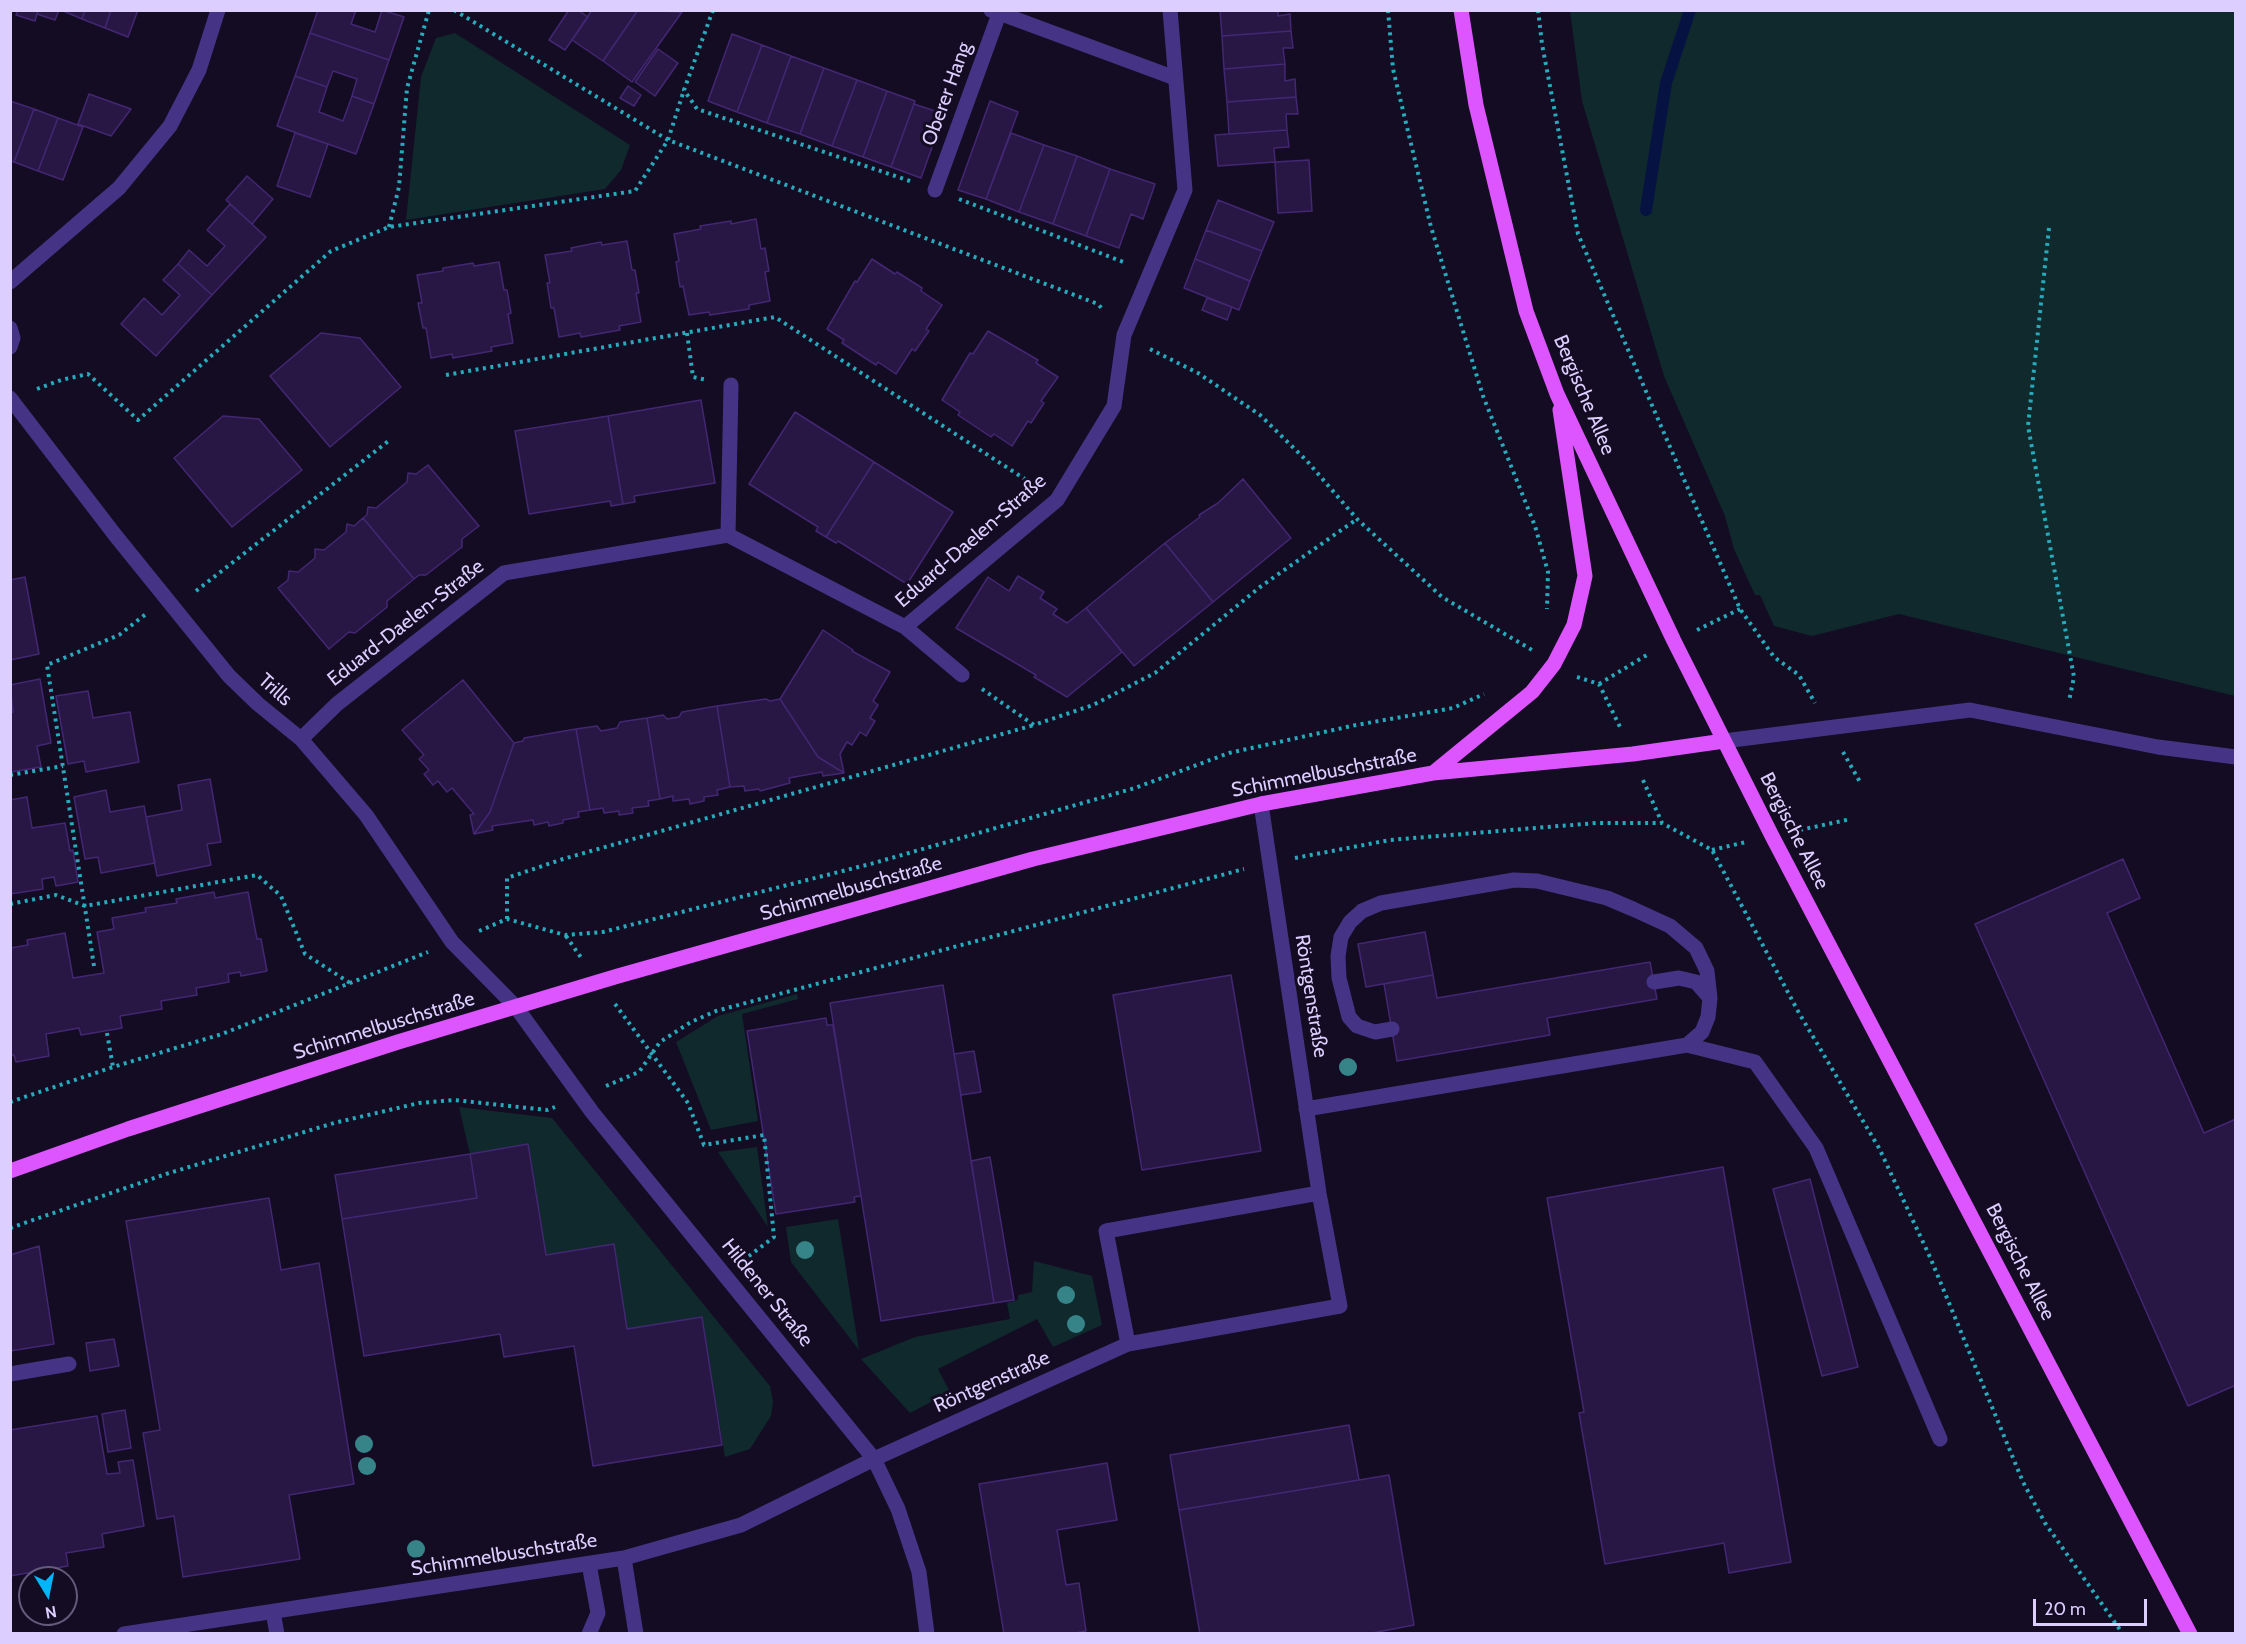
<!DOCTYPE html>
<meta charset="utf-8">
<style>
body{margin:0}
#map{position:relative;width:2246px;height:1644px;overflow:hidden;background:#140c23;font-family:Cabin,sans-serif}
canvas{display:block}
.frame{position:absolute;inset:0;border:12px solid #dcceff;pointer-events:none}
.north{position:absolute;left:18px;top:1566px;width:60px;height:60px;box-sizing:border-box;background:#140c23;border:2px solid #645a7b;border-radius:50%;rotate:170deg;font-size:16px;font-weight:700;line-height:24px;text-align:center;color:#dcceff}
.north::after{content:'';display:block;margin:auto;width:21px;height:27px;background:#00b6f9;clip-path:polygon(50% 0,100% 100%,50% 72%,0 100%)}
.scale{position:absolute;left:2033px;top:1599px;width:114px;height:27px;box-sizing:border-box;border:3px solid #dcceff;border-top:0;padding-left:8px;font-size:18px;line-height:21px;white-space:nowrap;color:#dcceff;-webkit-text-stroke:4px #140c23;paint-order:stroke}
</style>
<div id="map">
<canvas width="2246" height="1644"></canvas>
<div class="frame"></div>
<div class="north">N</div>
<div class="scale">20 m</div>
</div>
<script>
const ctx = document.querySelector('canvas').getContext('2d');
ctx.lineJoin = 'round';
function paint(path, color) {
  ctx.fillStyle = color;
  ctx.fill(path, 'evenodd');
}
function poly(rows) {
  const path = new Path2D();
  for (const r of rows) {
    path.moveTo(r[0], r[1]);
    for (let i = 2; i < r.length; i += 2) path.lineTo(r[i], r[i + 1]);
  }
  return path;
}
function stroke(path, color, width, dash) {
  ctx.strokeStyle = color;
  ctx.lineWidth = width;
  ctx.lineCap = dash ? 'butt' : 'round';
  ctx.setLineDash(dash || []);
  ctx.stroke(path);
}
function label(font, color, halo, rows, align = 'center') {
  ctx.font = font + ' Cabin,sans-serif';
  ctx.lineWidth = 6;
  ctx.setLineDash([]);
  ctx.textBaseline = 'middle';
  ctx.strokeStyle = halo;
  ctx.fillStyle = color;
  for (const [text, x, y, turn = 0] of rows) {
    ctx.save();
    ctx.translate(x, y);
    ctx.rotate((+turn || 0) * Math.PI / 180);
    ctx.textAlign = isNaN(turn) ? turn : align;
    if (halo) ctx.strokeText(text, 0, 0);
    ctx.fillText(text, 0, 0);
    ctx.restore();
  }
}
const green = poly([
 [1570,11,2235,11,2235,696,1899,614,1812,636,1774,626,1760,595,1755,595,1734,549,1725,516,1664,376,1582,101],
 [455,33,630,145,621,170,605,189,406,220,421,77,436,38],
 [797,994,798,999,742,1014,758,1121,711,1130,676,1042,718,1016],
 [459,1107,552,1118,770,1386,773,1402,771,1416,750,1449,725,1457,702,1318,627,1329,614,1245,546,1255,528,1144,470,1154],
 [757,1147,768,1227,718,1152],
 [838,1219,859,1350,791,1262,786,1227],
 [1034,1261,1092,1276,1102,1325,1053,1347,1037,1319,938,1369,950,1392,910,1413,861,1359,915,1337,1010,1319,1007,1303,1018,1300,1018,1295,1032,1292]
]);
const stream = poly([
 [1646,210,1666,83,1690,10]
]);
const building = poly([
 [18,10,38,10,35,21,16,15,18,10],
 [38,10,59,10,55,20,37,14,38,10],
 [61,10,85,10,82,19,61,10],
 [85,10,111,10,105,28,82,19,85,10],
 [111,10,138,10,128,37,105,28,111,10],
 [318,10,356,10,351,24,375,32,382,10,404,17,389,60,310,33,318,10],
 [569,10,578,10,588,17,565,50,549,40,569,10],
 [592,10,638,10,603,61,572,40,592,10],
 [638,10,682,12,632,82,603,61,638,10],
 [1220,10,1278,10,1278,16,1290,14,1291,31,1222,36,1220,10],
 [1291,31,1293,48,1283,48,1285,64,1224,69,1222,36,1291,31],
 [310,33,389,60,374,104,352,96,357,79,333,71,327,87,295,76,310,33],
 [732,34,762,45,737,112,708,101,732,34],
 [762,45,791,56,767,123,737,112,762,45],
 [658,49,678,63,655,96,635,82,658,49],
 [791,56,824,68,800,134,767,123,791,56],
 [1285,64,1285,81,1295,79,1296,97,1227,102,1224,69,1285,64],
 [824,68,857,80,832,146,800,134,824,68],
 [295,76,327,87,319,112,343,121,352,96,374,104,356,154,277,126,295,76],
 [857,80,887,91,863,157,832,146,857,80],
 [628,86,641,95,634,106,620,98,628,86],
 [887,91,915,101,891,167,863,157,887,91],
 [89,94,131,109,111,136,78,124,89,94],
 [1296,97,1298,114,1286,114,1287,130,1229,134,1227,102,1296,97],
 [10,101,34,109,14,162,10,161,10,101],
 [990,101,1018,112,986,199,958,190,990,101],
 [914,104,944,114,921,178,891,167,914,104],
 [34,109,58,118,38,171,14,162,34,109],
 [58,118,83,127,63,180,38,171,58,118],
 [1287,130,1289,147,1274,148,1275,162,1218,166,1215,135,1287,130],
 [295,133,328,144,310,197,277,186,295,133],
 [1011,133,1044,145,1019,212,986,199,1011,133],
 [1044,145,1077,156,1053,224,1019,212,1044,145],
 [1077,156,1110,169,1086,236,1053,224,1077,156],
 [1309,160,1312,211,1278,213,1275,162,1309,160],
 [1110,169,1155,184,1143,219,1131,214,1119,248,1086,236,1110,169],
 [247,176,273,199,252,224,226,200,247,176],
 [1218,200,1274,222,1262,251,1206,230,1218,200],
 [230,204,266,237,212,295,178,264,189,250,207,266,225,246,207,230,230,204],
 [756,219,761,249,765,248,769,271,765,272,770,301,749,305,749,309,710,315,709,312,689,315,683,286,680,287,676,262,679,261,674,234,701,229,700,226,731,221,731,224,756,219],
 [1206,230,1262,251,1250,281,1195,259,1206,230],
 [627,241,632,270,635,270,639,293,636,293,641,322,619,326,620,330,581,337,580,333,559,337,554,308,551,308,547,283,550,283,545,255,572,251,571,248,601,242,602,245,627,241],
 [872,259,895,274,897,272,922,288,921,291,942,305,926,329,929,331,915,351,912,349,896,374,878,362,876,365,842,343,844,340,827,329,855,281,857,282,872,259],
 [1195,259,1250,281,1239,310,1184,288,1195,259],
 [499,262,504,290,507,290,511,313,508,314,513,343,491,347,492,351,453,358,452,354,431,358,426,328,423,328,418,303,422,303,417,275,443,271,443,268,473,263,474,266,499,262],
 [178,264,212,295,156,356,121,324,144,298,162,315,180,295,163,280,178,264],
 [1207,298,1232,307,1227,320,1202,310,1207,298],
 [988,331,1038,360,1036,363,1058,377,1041,401,1044,403,1031,423,1028,421,1012,446,994,434,991,437,958,415,960,412,942,400,970,353,973,354,988,331],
 [321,333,360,338,401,387,330,447,270,376,321,333],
 [701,400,715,483,634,496,635,502,623,504,608,416,701,400],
 [795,412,874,462,826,537,816,531,818,527,749,484,795,412],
 [223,416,259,419,302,470,232,527,174,458,223,416],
 [608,416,623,504,611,506,610,501,529,514,515,431,608,416],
 [874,462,953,512,907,584,838,541,836,543,826,537,874,462],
 [428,465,479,526,462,539,462,547,426,575,419,575,414,579,363,518,367,515,368,507,376,508,407,482,408,473,416,474,428,465],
 [1243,479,1291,538,1213,602,1165,543,1200,517,1199,515,1218,503,1243,479],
 [363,518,414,579,387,601,387,607,355,633,349,632,329,649,278,588,288,580,289,571,298,572,315,558,315,549,324,550,346,532,347,524,354,526,363,518],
 [1165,543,1213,602,1134,666,1086,608,1165,543],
 [1018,576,1044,592,1040,598,1057,609,1053,614,1067,623,1086,608,1122,652,1067,697,1034,677,1036,675,956,628,988,577,1009,591,1018,576],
 [25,577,39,654,10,660,10,580,25,577],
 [823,630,853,650,852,651,890,672,873,701,878,705,870,718,875,721,866,736,860,732,852,745,847,742,840,754,844,773,818,757,780,699,823,630],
 [40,679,51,743,37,746,41,767,10,772,10,713,13,712,10,685,40,679],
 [463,680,514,743,490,812,474,834,470,815,474,814,452,788,447,792,438,781,433,785,424,774,429,770,419,759,424,755,402,730,463,680],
 [88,691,93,718,130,712,139,762,86,772,84,761,68,764,56,696,88,691],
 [766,699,770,701,780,699,818,757,844,773,823,776,822,772,789,778,790,783,760,791,759,789,745,791,744,786,730,787,717,706,766,699],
 [717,706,730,787,717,790,718,795,704,797,704,801,690,804,689,799,673,801,673,796,660,799,647,718,663,715,667,719,679,717,682,712,717,706],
 [647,718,660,799,648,801,649,806,632,808,633,813,619,815,619,811,604,813,603,808,590,810,576,729,597,726,601,731,617,728,620,722,647,718],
 [576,729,590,810,578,812,579,817,563,820,563,823,549,826,548,822,534,825,533,820,492,826,493,830,474,834,490,812,514,743,523,741,524,738,576,729],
 [210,779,221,842,207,844,211,865,157,876,146,817,182,810,178,785,210,779],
 [106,790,110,812,144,806,155,863,101,873,98,857,85,859,74,797,106,790],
 [27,797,32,828,65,823,70,851,73,850,78,882,56,886,54,877,42,879,43,889,10,894,10,800,27,797],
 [2123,859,2140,898,2107,913,2204,1133,2236,1119,2236,1385,2188,1406,1975,924,2123,859],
 [214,892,215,898,248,892,257,939,261,939,267,971,241,976,240,972,228,974,229,982,196,988,197,995,161,1001,162,1009,120,1016,122,1028,81,1035,79,1028,46,1034,49,1056,16,1062,14,1055,10,1055,10,948,28,945,27,940,65,933,73,978,104,973,97,932,114,929,112,918,146,912,145,908,177,903,176,899,214,892],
 [1425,932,1433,975,1366,987,1358,944,1425,932],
 [1650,962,1657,999,1547,1018,1550,1035,1397,1061,1384,984,1433,975,1437,998,1650,962],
 [1231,975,1261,1151,1142,1170,1113,995,1231,975],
 [943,985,994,1303,881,1321,830,1003,943,985],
 [826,1018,827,1025,833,1025,861,1196,854,1197,855,1202,776,1214,747,1031,826,1018],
 [974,1051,981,1092,961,1095,954,1054,974,1051],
 [528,1144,546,1255,614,1244,627,1329,702,1317,722,1445,593,1466,574,1346,504,1357,500,1334,364,1356,342,1219,477,1198,470,1154,528,1144],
 [470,1154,477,1198,342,1219,335,1175,470,1154],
 [990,1157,1014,1300,994,1303,971,1161,990,1157],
 [1723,1167,1791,1562,1729,1573,1724,1543,1605,1564,1579,1413,1584,1412,1547,1198,1723,1167],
 [1810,1179,1858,1367,1822,1376,1773,1189,1810,1179],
 [269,1198,281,1270,319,1263,354,1484,289,1495,300,1559,183,1577,174,1516,157,1519,143,1433,160,1430,126,1221,269,1198],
 [39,1246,54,1344,10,1351,10,1255,39,1246],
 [114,1339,119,1366,90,1371,86,1343,114,1339],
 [125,1410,131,1448,108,1452,102,1414,125,1410],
 [97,1416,107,1474,120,1473,118,1462,133,1460,144,1526,102,1534,104,1547,66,1553,68,1566,10,1576,10,1430,97,1416],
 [1349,1425,1359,1480,1179,1510,1170,1455,1349,1425],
 [1107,1463,1117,1520,1057,1530,1066,1585,1079,1583,1086,1631,1070,1634,1004,1634,979,1484,1107,1463],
 [1389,1475,1414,1625,1367,1634,1200,1634,1179,1510,1389,1475]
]);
const path = poly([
 [454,10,668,140,1098,304,1104,311],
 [713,10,684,90,697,109,910,181],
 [1388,10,1393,69,1431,227,1483,396,1535,526,1548,572,1547,609],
 [1538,10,1542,44,1578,234,1740,609,1774,657,1799,675,1815,703],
 [959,199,1126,263],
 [389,227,399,187,407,88,429,10],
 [2049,228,2028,426,2074,677,2069,701],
 [687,333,693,377,707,380],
 [1150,349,1198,373,1260,415,1307,461,1357,519,1442,597,1532,650],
 [446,375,775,317,1034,485],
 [37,389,61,380,88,374,138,420,331,251,389,227,635,191,668,140,684,90],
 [196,591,391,439],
 [1697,630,1740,609],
 [1577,677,1599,684,1621,729],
 [1599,684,1650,653],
 [982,689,1034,725,1093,705,1155,673,1260,587,1357,519],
 [1843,752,1860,782],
 [10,775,63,766],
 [1643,780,1662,823],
 [1800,830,1851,819],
 [1712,850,1746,842],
 [1295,858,1390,840,1596,823,1662,823,1712,850,1799,1013,1879,1148,1930,1257,2023,1482,2045,1523,2123,1634],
 [10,904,56,895,85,906,257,875,281,896,305,954,350,983],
 [507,919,507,878,563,859,1034,725],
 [479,931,507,919,565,935,603,932,874,863,1135,788,1229,753,1356,725,1453,708,1484,694],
 [566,936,582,959],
 [94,966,47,665,119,635,146,614],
 [615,1004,688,1103,704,1145,764,1135,774,1237,745,1259],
 [107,1033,113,1067],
 [606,1086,639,1072,660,1042,691,1022,716,1011,1244,869],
 [10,1102,113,1067,222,1034,428,952],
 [10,1228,166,1174,334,1123,419,1103,454,1100,547,1110,555,1107]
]);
const minor = poly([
 [991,10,1175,78],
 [935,190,999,14],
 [10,282,119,188,170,126,199,70,218,10],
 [10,328,13,338,10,347],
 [10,398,115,535,229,676,258,704,301,739,366,815,452,942,516,1007,592,1112,874,1459,898,1509,919,1572,927,1634],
 [728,535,731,385],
 [905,627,962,675],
 [301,739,337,704,504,573,728,535,905,627,1057,500,1114,406,1124,335,1185,190,1170,10],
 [1724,741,1970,710,2158,747,2236,757],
 [1654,982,1679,978,1696,982,1710,998],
 [1392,1029,1375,1032,1357,1026,1349,1017,1339,978,1338,956,1341,937,1350,922,1362,911,1381,903,1514,880,1537,881,1607,898,1633,909,1670,926,1696,948,1707,971,1710,998,1708,1017,1702,1032,1687,1045],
 [1306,1109,1687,1045,1755,1062,1816,1148,1940,1439],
 [1128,1344,1106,1231,1319,1193],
 [10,1374,69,1364],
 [624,1558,636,1634],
 [273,1612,277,1634],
 [124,1634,624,1558,741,1525,874,1459,1128,1344,1340,1306,1319,1193,1261,804],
 [589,1634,598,1613,589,1564]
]);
const major = poly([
 [1461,10,1476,105,1526,311,1557,394,1674,641,1772,836,2190,1634],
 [1433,773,1532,692,1554,664,1574,625,1585,576,1560,410],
 [10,1171,128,1129,398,1042,618,976,1033,859,1261,804,1433,773,1633,754,1724,741]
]);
const trees = [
 [1348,1067],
 [805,1250],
 [1066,1295],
 [1076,1324],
 [364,1444],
 [367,1466],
 [416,1549]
];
const streetNames = [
 ["Oberer Hang",947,94,-70],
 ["Bergische Allee",1584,395,67],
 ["Eduard-Daelen-Straße",971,541,-41],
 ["Eduard-Daelen-Straße",406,623,-38],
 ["Trills",275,690,42],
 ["Schimmelbuschstraße",1324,773,-11],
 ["Bergische Allee",1794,831,63],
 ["Schimmelbuschstraße",851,889,-16],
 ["Röntgenstraße",1311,996,81],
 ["Schimmelbuschstraße",384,1026,-17],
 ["Bergische Allee",2020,1262,63],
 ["Hildener Straße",767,1293,51],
 ["Röntgenstraße",992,1382,-24],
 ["Schimmelbuschstraße",504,1555,-9]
];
paint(green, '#0f292d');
stroke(stream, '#061242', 12);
paint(building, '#281745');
stroke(building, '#432773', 1.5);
stroke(path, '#25abbc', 4, [3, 4.5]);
stroke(minor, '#453485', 15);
stroke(major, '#dc55ff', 15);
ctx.fillStyle = '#368488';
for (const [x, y] of trees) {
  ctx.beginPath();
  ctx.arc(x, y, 9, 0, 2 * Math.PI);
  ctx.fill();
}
label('20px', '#dcceff', '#140c23', streetNames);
</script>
